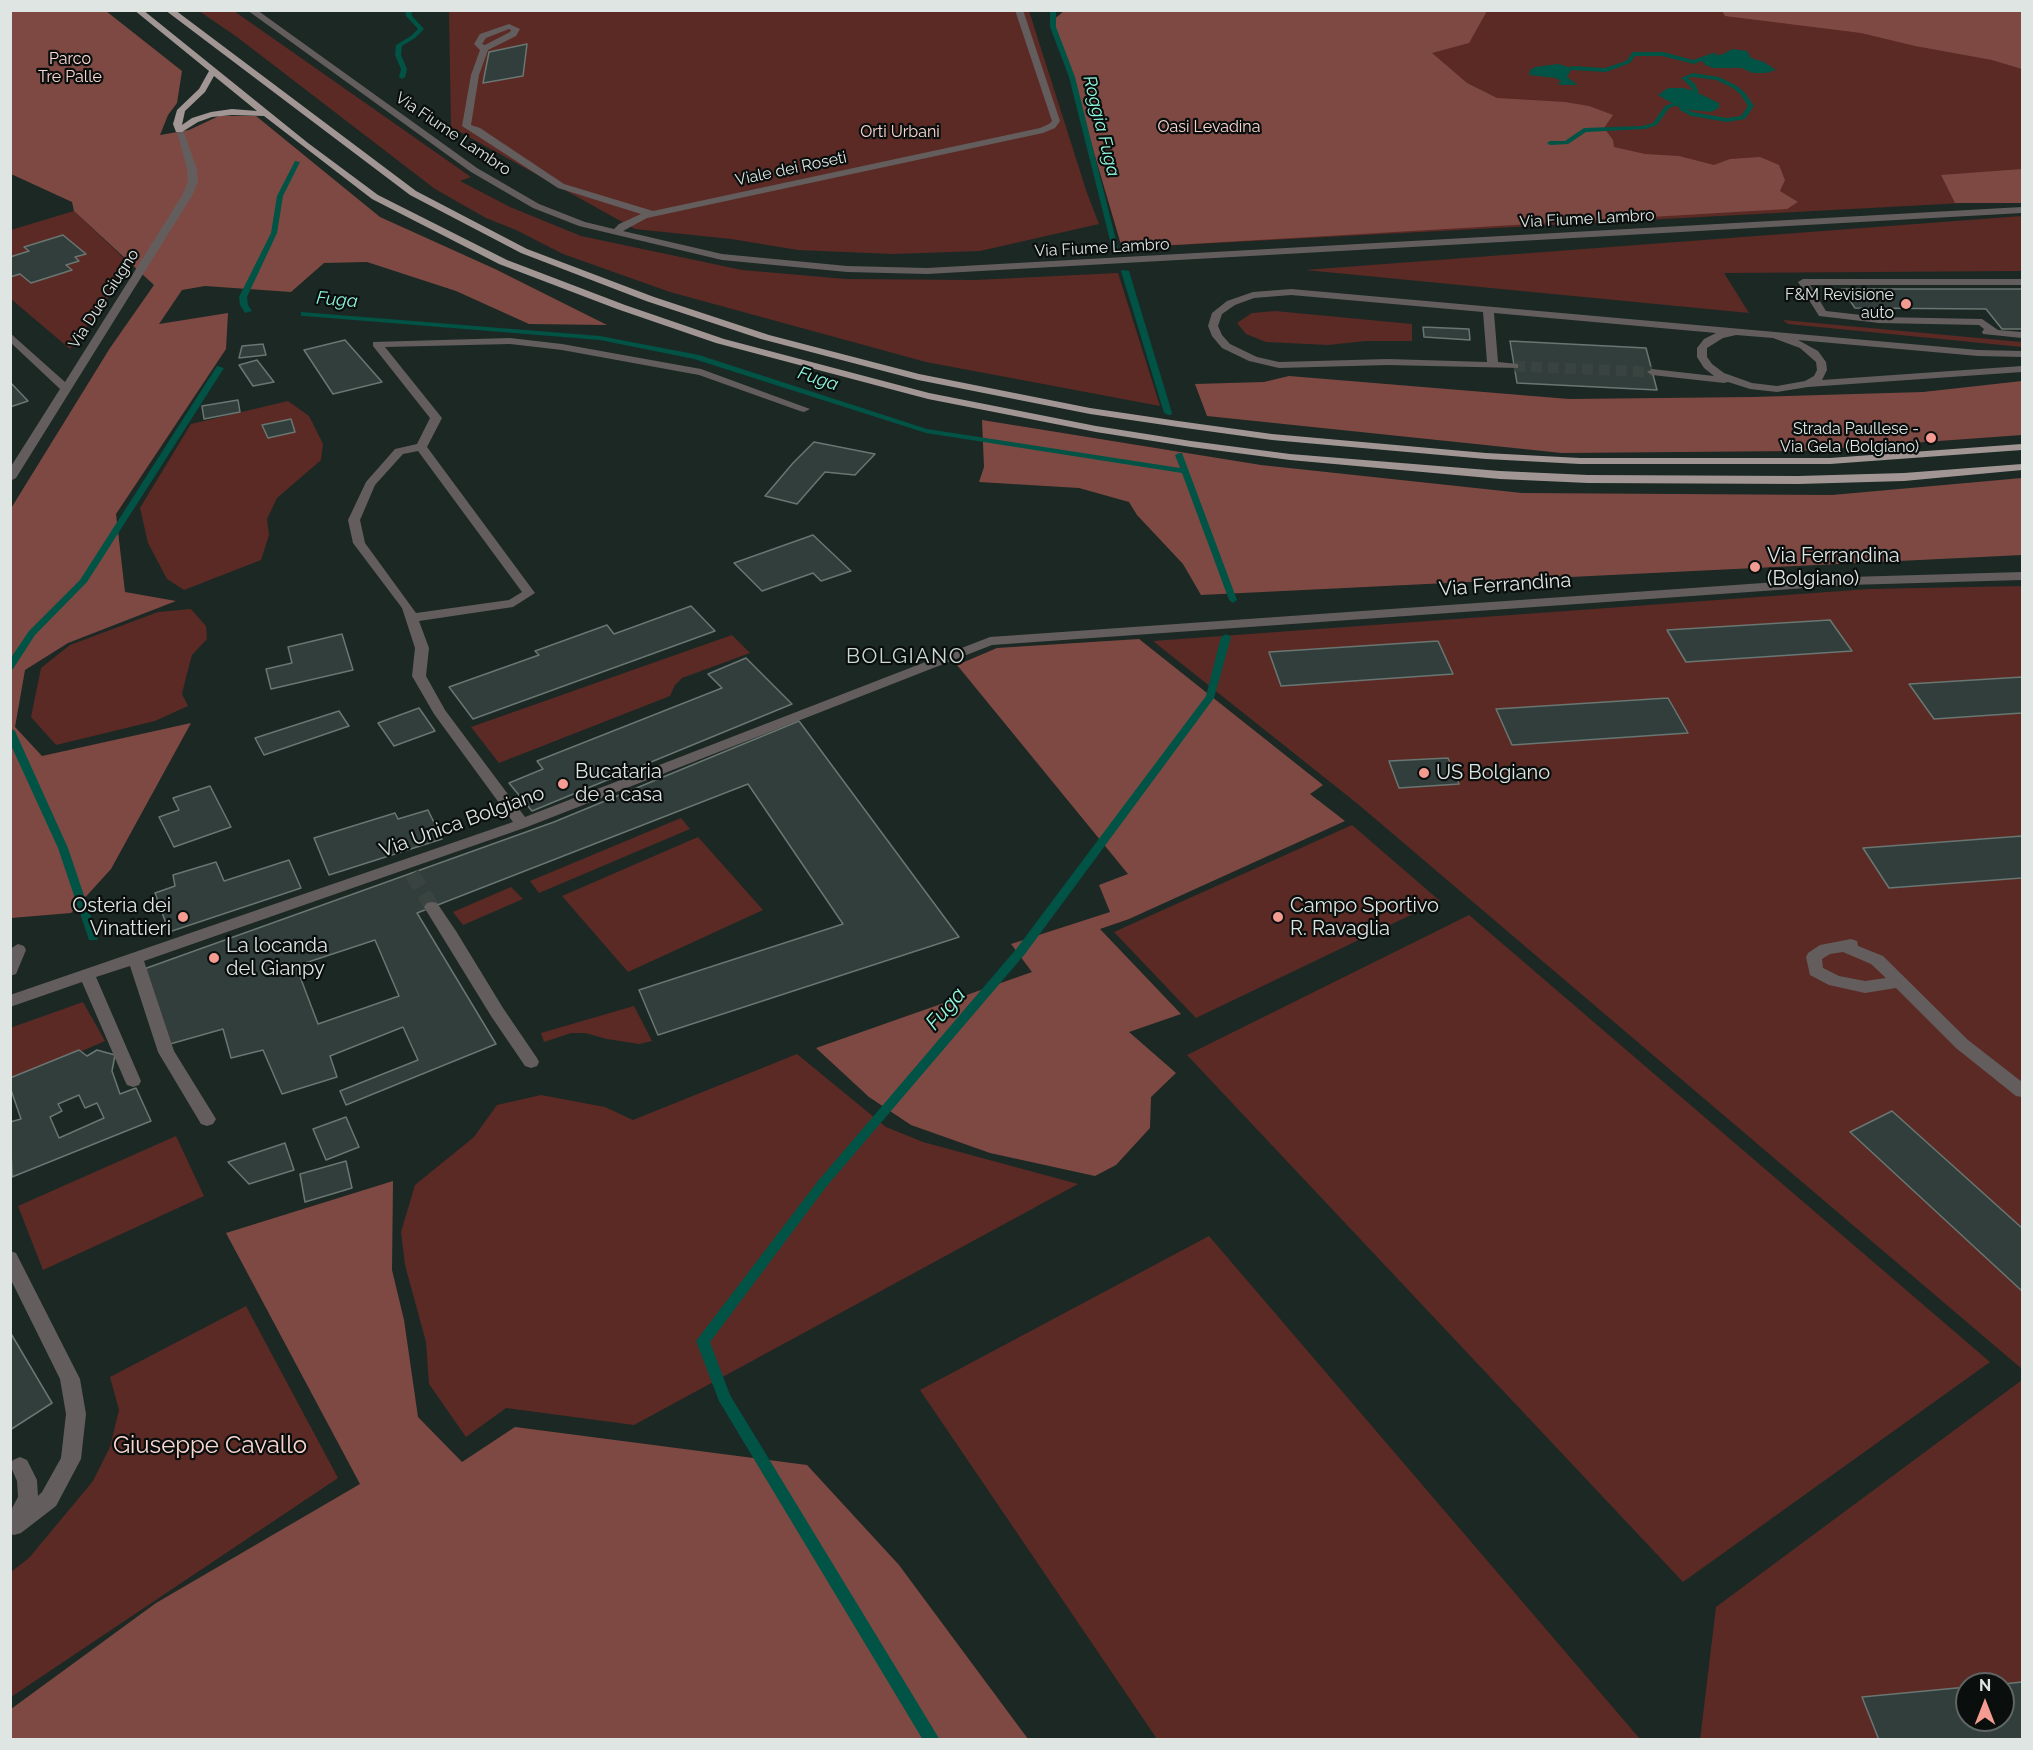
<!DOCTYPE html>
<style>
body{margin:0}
#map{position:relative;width:2033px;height:1750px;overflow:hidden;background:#1c2824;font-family:Raleway,sans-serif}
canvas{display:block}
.frame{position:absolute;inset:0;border:12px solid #dee5e3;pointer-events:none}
.north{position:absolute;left:1955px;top:1672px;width:60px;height:60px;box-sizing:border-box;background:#0a0f0e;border:2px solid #5f6563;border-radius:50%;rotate:0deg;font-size:16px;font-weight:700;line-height:24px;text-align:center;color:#dee5e3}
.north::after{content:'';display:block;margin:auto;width:21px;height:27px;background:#f59c92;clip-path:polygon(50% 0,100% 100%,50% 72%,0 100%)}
</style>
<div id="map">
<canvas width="2033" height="1750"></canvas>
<div class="frame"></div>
<div class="north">N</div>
</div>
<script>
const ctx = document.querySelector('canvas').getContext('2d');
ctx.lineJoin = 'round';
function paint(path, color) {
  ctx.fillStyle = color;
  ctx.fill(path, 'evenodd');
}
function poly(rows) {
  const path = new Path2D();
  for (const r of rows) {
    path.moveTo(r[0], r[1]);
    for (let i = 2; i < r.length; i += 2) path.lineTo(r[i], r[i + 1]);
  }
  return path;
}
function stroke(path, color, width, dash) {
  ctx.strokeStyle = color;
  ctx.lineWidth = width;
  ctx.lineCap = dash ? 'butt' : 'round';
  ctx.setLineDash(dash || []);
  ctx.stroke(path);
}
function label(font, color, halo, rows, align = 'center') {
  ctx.font = font + ' Raleway,sans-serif';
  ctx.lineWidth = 4.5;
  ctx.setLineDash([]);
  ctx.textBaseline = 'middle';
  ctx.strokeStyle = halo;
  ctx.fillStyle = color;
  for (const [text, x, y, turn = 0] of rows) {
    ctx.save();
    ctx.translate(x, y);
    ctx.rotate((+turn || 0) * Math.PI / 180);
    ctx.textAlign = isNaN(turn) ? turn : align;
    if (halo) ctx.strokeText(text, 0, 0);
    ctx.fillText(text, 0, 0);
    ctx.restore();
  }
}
const green = poly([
 [1071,10,2022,11,2022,203,1982,202,1122,248,1069,67,1051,22,1064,11],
 [199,11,234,11,471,177,460,181,510,207,581,236,742,270,846,279,975,280,1118,273,1160,406,926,362,670,292,563,254,516,230,486,218,435,189,237,37],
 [449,11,1029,11,1087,193,1099,224,980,251,893,254,798,250,731,239,635,229,451,127],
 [74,211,132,266,70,349,11,299,11,230],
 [2022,216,2022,271,1724,273,1749,313,1305,270],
 [1275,311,1412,324,1412,341,1366,341,1328,345,1266,342,1246,334,1237,323,1252,313],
 [1783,320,2022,342,2022,347,1788,324],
 [288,401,309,416,323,444,321,460,277,498,267,519,269,535,261,560,184,590,167,579,148,543,140,508,191,424],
 [2022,586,2022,1369,1359,805,1153,641,1869,589],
 [191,609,206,626,207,639,192,655,186,677,182,694,188,706,155,721,56,745,31,717,41,668,70,645,158,612],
 [732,635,750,653,682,678,675,685,670,696,499,763,471,727],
 [681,818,690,829,539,893,530,881],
 [1352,825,1440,901,1196,1018,1114,932],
 [698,837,763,910,628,972,562,896],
 [511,887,523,899,463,925,453,912],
 [1469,915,1990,1362,1683,1582,1187,1055],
 [83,1002,105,1041,11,1082,10,1028],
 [634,1006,652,1041,639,1044,607,1039,585,1033,571,1033,544,1042,541,1033],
 [797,1054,886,1127,923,1142,1078,1184,634,1425,506,1408,466,1437,429,1384,426,1342,405,1265,401,1232,415,1185,474,1137,497,1105,541,1095,605,1107,633,1120],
 [176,1136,204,1196,43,1270,18,1206],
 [1209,1236,1640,1739,1157,1739,920,1390],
 [246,1306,338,1478,11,1697,11,1572,29,1558,93,1481,110,1447,119,1410,110,1377],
 [2022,1380,2022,1739,1700,1740,1716,1607],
 [1967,1684,2003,1684,2003,1720,1967,1720]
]);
const forest = poly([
 [11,11,106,11,182,71,177,103,168,115,160,135,189,130,219,116,256,116,380,217,495,269,607,325,529,324,456,291,367,262,324,263,291,292,205,286,182,290,159,324,228,313,226,349,116,514,125,592,176,601,68,643,25,670,15,727,42,756,191,723,111,869,71,913,11,918,10,510,110,348,154,285,74,211,72,202,11,174],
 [1064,11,1487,11,1469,43,1432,53,1467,83,1497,98,1565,102,1589,106,1613,115,1604,128,1613,140,1614,147,1645,154,1679,156,1714,165,1730,159,1760,157,1779,165,1785,180,1780,191,1798,202,1787,209,1122,248,1069,67,1051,22],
 [1722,11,2022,11,2022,69,1992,60,1915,46,1861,33,1725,16],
 [2022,169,2022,203,1955,203,1941,175],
 [1289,376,1569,399,1753,397,1923,392,2022,381,2022,435,1800,451,1562,453,1207,416,1195,384,1264,382],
 [982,420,1261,465,1522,493,1832,495,2022,478,2022,555,1201,595,1183,564,1137,515,1129,502,1079,488,979,482,984,467],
 [1139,639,1323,785,1310,794,1345,821,1129,919,1100,929,1181,1014,1129,1032,1176,1073,1151,1097,1150,1128,1116,1165,1095,1176,990,1153,911,1125,869,1097,816,1048,1032,972,1011,944,1110,912,1099,885,1128,874,957,665,997,648],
 [393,1181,392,1270,404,1320,418,1417,462,1462,515,1427,807,1465,899,1565,1028,1739,11,1739,11,1709,156,1603,360,1484,226,1233]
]);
const water = poly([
 [1732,49,1747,51,1751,58,1764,62,1776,70,1766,73,1753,73,1741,68,1713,68,1705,65,1702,61,1702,58,1723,54],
 [1558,64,1572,68,1567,77,1578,85,1564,85,1557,84,1561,81,1556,78,1529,75,1530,70,1535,67],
 [1668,88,1684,88,1696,92,1719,103,1719,108,1711,112,1682,109,1658,95]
]);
const stream = poly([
 [405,10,411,10,412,16,424,29,415,38,402,46,401,55,407,69,405,77,402,79,399,77,401,69,395,55,396,45,411,36,418,29,406,16,405,10],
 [1050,10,1056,10,1056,27,1075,77,1119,252,1118,253,1113,252,1069,77,1050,27,1050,10],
 [1633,52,1663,52,1693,60,1713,53,1718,54,1694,64,1662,56,1635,56,1630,63,1606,72,1572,70,1569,68,1572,66,1605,68,1626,61,1633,52],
 [1693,73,1719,77,1737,86,1745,93,1754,106,1745,119,1727,122,1691,116,1680,110,1679,109,1682,107,1693,112,1727,118,1741,116,1748,106,1741,95,1733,88,1716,80,1693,77,1688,78,1695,84,1699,92,1694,93,1690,86,1681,78,1693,73],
 [1673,103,1676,105,1675,106,1669,108,1657,125,1645,129,1586,132,1568,144,1550,145,1547,143,1550,141,1565,141,1584,128,1642,126,1653,123,1665,106,1673,103],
 [295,161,300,162,283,196,277,233,247,297,248,305,252,311,245,313,240,305,239,297,271,233,277,196,295,161],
 [1123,270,1129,271,1172,413,1171,415,1168,415,1164,413,1121,271,1123,270],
 [301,312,600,336,699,355,927,429,1180,468,1175,455,1179,453,1182,453,1237,600,1233,603,1229,600,1182,473,926,433,694,359,600,340,304,316,301,316,301,312],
 [217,366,224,368,87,582,35,635,13,669,10,670,10,659,29,631,80,580,217,366],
 [1226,634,1231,637,1214,698,1025,954,826,1187,710,1342,730,1395,940,1740,923,1740,719,1401,696,1341,818,1181,1017,948,1206,696,1221,637,1226,634],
 [10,728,15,731,68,848,98,937,97,940,89,940,88,937,58,848,10,743,10,728]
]);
const building = poly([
 [527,44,523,76,483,83,489,52,527,44],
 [63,235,86,254,75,257,79,261,66,265,72,270,31,283,20,274,10,277,10,257,29,251,24,247,63,235],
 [1842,289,2022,289,2022,329,2002,329,1986,309,1855,308,1842,289],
 [1423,327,1469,329,1470,340,1424,337,1423,327],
 [345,340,382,382,333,394,304,350,345,340],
 [1510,341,1646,348,1657,390,1517,383,1510,341],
 [263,344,266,355,239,358,242,346,263,344],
 [257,360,274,382,253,386,239,365,257,360],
 [10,382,28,401,10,407,10,382],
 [238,400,240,412,204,419,202,406,238,400],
 [291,419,295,432,268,438,262,425,291,419],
 [814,442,875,454,855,475,825,472,797,504,765,496,793,463,814,442],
 [813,535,851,571,821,581,813,573,762,591,734,563,813,535],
 [691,606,715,631,473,719,449,687,539,655,535,651,607,625,614,634,691,606],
 [1830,620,1852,651,1686,662,1667,630,1830,620],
 [342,634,353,670,271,689,266,669,292,663,288,647,342,634],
 [1438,641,1453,674,1281,686,1269,652,1438,641],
 [746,658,792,704,532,811,509,783,543,769,537,761,722,688,708,674,746,658],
 [2022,677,2022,713,1934,719,1909,684,2022,677],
 [1668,698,1688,733,1512,745,1496,709,1668,698],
 [419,708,435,731,394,746,378,723,419,708],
 [339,711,349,726,264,755,255,738,339,711],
 [799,721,959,937,658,1035,639,990,843,924,748,784,417,913,496,1044,346,1105,340,1091,418,1060,403,1027,330,1056,337,1077,282,1094,263,1050,231,1058,223,1029,170,1044,144,969,554,822,799,721],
 [375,940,399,996,318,1024,296,966,375,940],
 [1448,758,1459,784,1399,788,1389,761,1448,758],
 [210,786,231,827,174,847,159,817,179,810,173,798,210,786],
 [428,810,442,839,329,875,314,838,395,813,398,819,428,810],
 [2022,836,2022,878,1889,888,1863,848,2022,836],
 [289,860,301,888,169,932,155,893,175,886,173,875,216,862,224,881,289,860],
 [79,1050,87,1056,97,1050,115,1055,112,1071,120,1094,136,1088,151,1121,12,1177,10,1122,21,1119,10,1087,10,1078,79,1050],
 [79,1095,85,1108,97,1103,104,1118,59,1138,50,1117,62,1111,58,1104,79,1095],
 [1892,1111,2022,1228,2022,1291,1850,1132,1892,1111],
 [346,1117,359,1147,326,1160,313,1129,346,1117],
 [285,1143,294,1170,249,1184,228,1162,285,1143],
 [346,1161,352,1188,305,1202,300,1174,346,1161],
 [10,1332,52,1403,10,1430,10,1332],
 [2022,1682,2022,1740,1879,1740,1862,1697,1967,1687,1967,1720,2003,1720,2003,1684,2022,1682]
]);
const minorTunnelFar1 = poly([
 [1514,366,1652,372]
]);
const minorTunnel = poly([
 [412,874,432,907]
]);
const minor = poly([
 [247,10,257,10,477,168,539,204,585,222,614,229,619,224,641,214,558,188,462,126,471,75,480,50,474,44,480,34,509,24,520,29,516,36,488,50,479,75,471,125,480,128,564,184,653,211,1040,128,1049,124,1052,121,1015,10,1023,10,1060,121,1055,128,1043,133,647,218,623,231,722,254,847,266,927,268,2022,207,2022,213,927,274,847,272,722,260,579,226,533,208,471,172,247,10],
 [509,29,511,30,510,32,485,45,482,44,486,38,509,29],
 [176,128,183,130,197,169,198,181,193,194,16,478,10,481,10,468,60,389,10,342,10,333,65,382,183,194,188,181,187,169,176,128],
 [1803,279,2022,279,2022,285,1810,285,1826,311,1879,317,1982,319,1998,330,2022,332,2022,338,1983,334,1982,332,1984,329,1979,325,1879,323,1819,316,1798,282,1803,279],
 [1291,289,1978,350,2022,351,2022,357,1978,356,1798,340,1818,351,1826,362,1827,370,1822,380,2022,366,2022,372,1808,387,1777,392,1750,389,1728,382,1724,383,1652,375,1647,372,1652,369,1714,376,1704,368,1697,357,1697,348,1704,339,1716,333,1494,313,1498,362,1518,364,1518,368,1388,365,1279,368,1249,361,1222,348,1212,336,1208,326,1212,313,1227,301,1253,292,1291,289],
 [1291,295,1483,312,1487,362,1388,359,1279,362,1257,357,1230,344,1222,335,1218,326,1222,314,1235,305,1254,298,1291,295],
 [1736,335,1773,338,1800,348,1816,362,1817,370,1814,376,1805,381,1777,386,1752,383,1724,373,1712,364,1707,357,1707,348,1723,338,1736,335],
 [510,338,562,344,701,369,810,409,804,412,800,411,699,375,562,350,510,344,385,347,442,418,427,447,535,593,513,607,419,621,429,648,426,676,445,710,525,817,990,637,1849,577,2022,572,2022,580,1849,585,992,645,527,827,144,961,174,1051,216,1119,213,1124,207,1126,201,1124,158,1052,130,966,96,977,141,1081,139,1085,133,1087,127,1085,125,1081,82,982,10,1007,10,995,513,822,434,714,412,676,415,648,402,608,353,543,348,520,366,482,395,449,417,444,430,418,373,346,373,342,510,338],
 [418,451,522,592,509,600,416,613,365,543,360,520,375,485,403,454,418,451],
 [432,902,437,903,456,931,503,1008,537,1058,539,1062,537,1066,531,1068,525,1066,491,1016,424,907,427,903,432,902],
 [1851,939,1857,941,1858,946,1883,956,1968,1040,2022,1082,2022,1097,2016,1096,1956,1048,1896,988,1865,993,1829,985,1810,975,1806,957,1808,953,1820,945,1851,939],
 [1843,952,1871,964,1886,978,1865,981,1839,976,1823,968,1822,959,1830,954,1843,952],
 [18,944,24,946,26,950,16,974,10,976,10,949,18,944],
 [10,1251,16,1253,80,1379,86,1414,81,1459,56,1506,21,1533,14,1535,10,1534,10,1512,18,1497,17,1481,10,1465,13,1460,20,1457,27,1460,37,1480,38,1496,42,1492,61,1458,66,1414,60,1379,10,1278,10,1251]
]);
const major = poly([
 [134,10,143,10,308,143,378,195,507,260,625,305,724,339,929,393,1096,426,1191,441,1290,454,1500,471,1588,475,1798,476,1904,473,2022,464,2022,470,1904,481,1798,484,1588,483,1500,479,1290,460,1191,447,1096,432,928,399,716,343,617,309,499,264,372,199,264,116,232,115,212,117,198,122,182,132,176,132,173,124,177,110,199,89,209,71,134,10],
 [214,76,257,111,232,109,211,112,192,118,182,125,185,111,205,92,214,76],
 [165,10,175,10,416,191,527,249,654,297,769,335,919,374,1090,408,1178,421,1272,434,1486,453,1580,458,1830,458,2022,444,2022,450,1830,464,1580,464,1486,459,1272,440,1178,427,1090,414,918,380,761,339,646,301,521,253,410,195,165,10]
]);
const markers = [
 [1906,304,6,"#f59c92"],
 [1931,438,6,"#f59c92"],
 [1755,567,6,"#f59c92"],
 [1424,773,6,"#f59c92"],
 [563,784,6,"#f59c92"],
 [183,917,6,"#f59c92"],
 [1278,917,6,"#f59c92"],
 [214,958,6,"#f59c92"]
];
const farParknames = [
 ["Parco",70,59],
 ["Tre Palle",70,77],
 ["Oasi Levadina",1209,127],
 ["Orti Urbani",900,132]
];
const farStreetnames = [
 ["Via Fiume Lambro",453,134,34],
 ["Viale dei Roseti",791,169,-12],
 ["Via Fiume Lambro",1587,219,-3],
 ["Via Fiume Lambro",1102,248,-3],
 ["Via Due Giugno",104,299,-57]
];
const farPoinames = [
 ["F&M Revisione",1894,295],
 ["auto",1894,313],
 ["Strada Paullese -",1919,429],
 ["Via Gela (Bolgiano)",1919,447]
];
const farWaternames = [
 ["Roggia Fuga",1101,126,76],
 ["Fuga",337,300,5],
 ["Fuga",818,379,18]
];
const poiNames = [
 ["Via Ferrandina",1767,556],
 ["(Bolgiano)",1767,579],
 ["Bucataria",575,772],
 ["de a casa",575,795],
 ["US Bolgiano",1436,773],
 ["Osteria dei",171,906,"right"],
 ["Vinattieri",171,929,"right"],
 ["Campo Sportivo",1290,906],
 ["R. Ravaglia",1290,929],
 ["La locanda",226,946],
 ["del Gianpy",226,969]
];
const streetNames = [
 ["Via Ferrandina",1505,585,-4],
 ["Via Unica Bolgiano",462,822,-20]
];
const neighbourhoodNames = [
 ["BOLGIANO",906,657]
];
const waterNames = [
 ["Fuga",946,1009,-49]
];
const nearParknames = [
 ["Giuseppe Cavallo",210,1446]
];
paint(green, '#5b2a25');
paint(forest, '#7f4943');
paint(water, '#005345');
paint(stream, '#005345');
paint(building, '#323e3b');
stroke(building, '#697672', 1.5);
stroke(minorTunnelFar1, '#394441', 11, [11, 6]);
stroke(minorTunnel, '#394441', 15, [15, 8]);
paint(minor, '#635e5d');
paint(major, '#a29695');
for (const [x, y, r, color] of markers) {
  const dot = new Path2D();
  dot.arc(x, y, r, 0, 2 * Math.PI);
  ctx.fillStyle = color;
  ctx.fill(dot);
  stroke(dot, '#0a0f0e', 2);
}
label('16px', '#fcd7d2', '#0a0f0e', farParknames);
label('16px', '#dee5e3', '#0a0f0e', farStreetnames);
label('16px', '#dee5e3', '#0a0f0e', farPoinames, 'right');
label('italic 18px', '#90f9de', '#0a0f0e', farWaternames);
label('20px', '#dee5e3', '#0a0f0e', poiNames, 'left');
label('20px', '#dee5e3', '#0a0f0e', streetNames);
ctx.letterSpacing = '1.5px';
label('21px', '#cbd9d5', '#0a0f0e', neighbourhoodNames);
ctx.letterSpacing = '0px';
label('italic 21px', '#90f9de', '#0a0f0e', waterNames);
label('24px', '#fcd7d2', '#0a0f0e', nearParknames);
</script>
